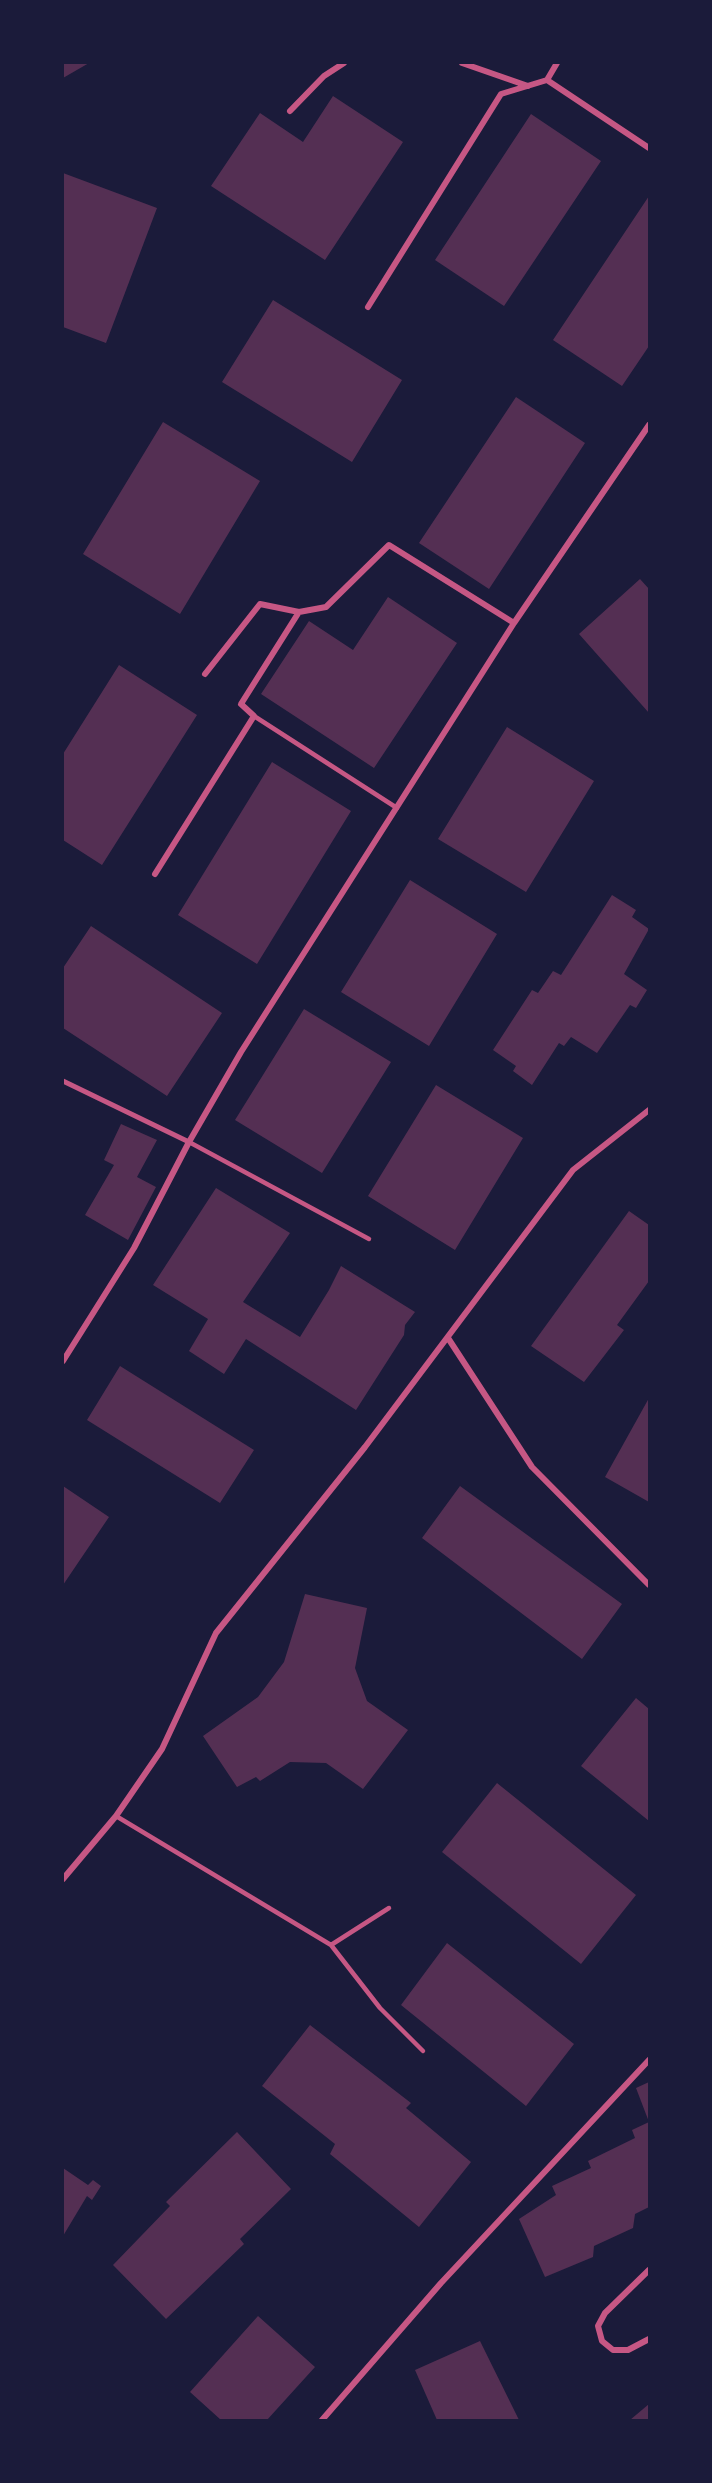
<!DOCTYPE html>
<style>
body{margin:0}
#map{position:relative;width:712px;height:2483px;overflow:hidden;background:#1b1b3a;font-family:"IBM Plex Sans",sans-serif}
canvas{display:block}
.frame{position:absolute;inset:0;border:64px solid #1b1b3a;pointer-events:none}
</style>
<div id="map">
<canvas width="712" height="2483"></canvas>
<div class="frame"></div>
</div>
<script>
const ctx = document.querySelector('canvas').getContext('2d');
ctx.lineJoin = 'round';
function paint(path, color) {
  ctx.fillStyle = color;
  ctx.fill(path, 'evenodd');
}
function poly(rows) {
  const path = new Path2D();
  for (const r of rows) {
    path.moveTo(r[0], r[1]);
    for (let i = 2; i < r.length; i += 2) path.lineTo(r[i], r[i + 1]);
  }
  return path;
}
function stroke(path, color, width, dash) {
  ctx.strokeStyle = color;
  ctx.lineWidth = width;
  ctx.lineCap = dash ? 'butt' : 'round';
  ctx.setLineDash(dash || []);
  ctx.stroke(path);
}
const building = poly([
 [63,63,89,63,63,78],
 [333,96,403,142,325,260,211,186,260,113,303,142],
 [531,114,601,161,504,306,435,260],
 [63,173,157,208,106,343,63,327],
 [649,196,649,346,622,386,553,340],
 [273,300,402,380,352,462,222,382],
 [516,397,585,443,489,589,419,543],
 [163,422,260,481,180,614,83,554],
 [640,579,649,589,649,713,579,634],
 [388,597,457,643,374,768,261,694,309,621,353,650],
 [119,665,197,715,102,865,63,840,63,754],
 [507,727,594,781,526,892,438,839],
 [272,762,351,811,257,964,178,915],
 [410,880,497,934,429,1046,341,992],
 [612,895,636,910,632,917,649,929,624,974,647,990,636,1008,630,1005,597,1053,571,1037,564,1046,559,1043,532,1085,513,1071,516,1066,493,1050,532,990,538,993,553,971,561,975],
 [91,926,222,1013,167,1096,63,1028,63,968],
 [304,1009,391,1062,322,1173,235,1120],
 [436,1085,523,1138,455,1250,368,1196],
 [121,1124,157,1140,137,1177,156,1187,128,1240,85,1215,114,1165,104,1160],
 [216,1188,290,1233,243,1302,300,1337,329,1290,341,1266,415,1312,405,1325,404,1335,356,1410,246,1339,224,1374,189,1351,208,1319,153,1285],
 [629,1211,649,1225,649,1281,617,1325,624,1330,584,1382,531,1346],
 [120,1366,254,1450,220,1503,87,1420],
 [649,1398,649,1502,605,1477],
 [63,1486,109,1517,63,1585],
 [460,1486,622,1604,582,1659,422,1538],
 [305,1594,367,1608,355,1668,367,1701,408,1730,363,1789,326,1763,290,1762,260,1781,256,1777,237,1787,203,1736,258,1697,284,1662],
 [636,1698,649,1709,649,1821,581,1766],
 [497,1783,636,1895,581,1964,442,1852],
 [447,1943,574,2044,526,2106,401,2005],
 [310,2025,411,2103,406,2108,471,2162,419,2227,330,2154,335,2144,262,2086],
 [649,2082,649,2207,635,2214,633,2228,594,2246,593,2257,545,2277,519,2219,556,2195,552,2186,591,2168,588,2161,635,2138,632,2130,649,2122,636,2088],
 [237,2132,291,2189,240,2239,244,2244,166,2319,113,2265,170,2206,166,2202],
 [63,2168,88,2185,93,2180,101,2186,92,2200,87,2196,63,2236],
 [258,2316,315,2367,267,2420,221,2420,190,2392],
 [480,2341,519,2420,437,2420,415,2370],
 [649,2404,649,2420,630,2420]
]);
const service = poly([
 [254,716,397,808],
 [189,1142,369,1239],
 [116,1816,331,1945,380,2008,423,2051],
 [331,1945,389,1908]
]);
const pedestrian = poly([
 [63,1081,189,1142]
]);
const minor = poly([
 [462,63,528,86],
 [547,80,649,148],
 [290,111,324,76,344,63],
 [368,307,501,94,547,80,557,63],
 [205,674,260,604,299,612],
 [155,874,254,716,241,704,299,612,326,607,389,545,514,623],
 [448,1338,532,1467,649,1585],
 [63,1361,134,1248,189,1142,241,1052,514,623,649,425],
 [63,1879,116,1816,162,1749,216,1633,365,1447,573,1170,649,1110],
 [649,2270,605,2313,598,2326,602,2341,613,2350,628,2350,649,2339],
 [322,2420,441,2283,649,2060]
]);
paint(building, '#542f53');
stroke(service, '#c65784', 4.5);
stroke(pedestrian, '#c65784', 5);
stroke(minor, '#c65784', 6);
</script>
